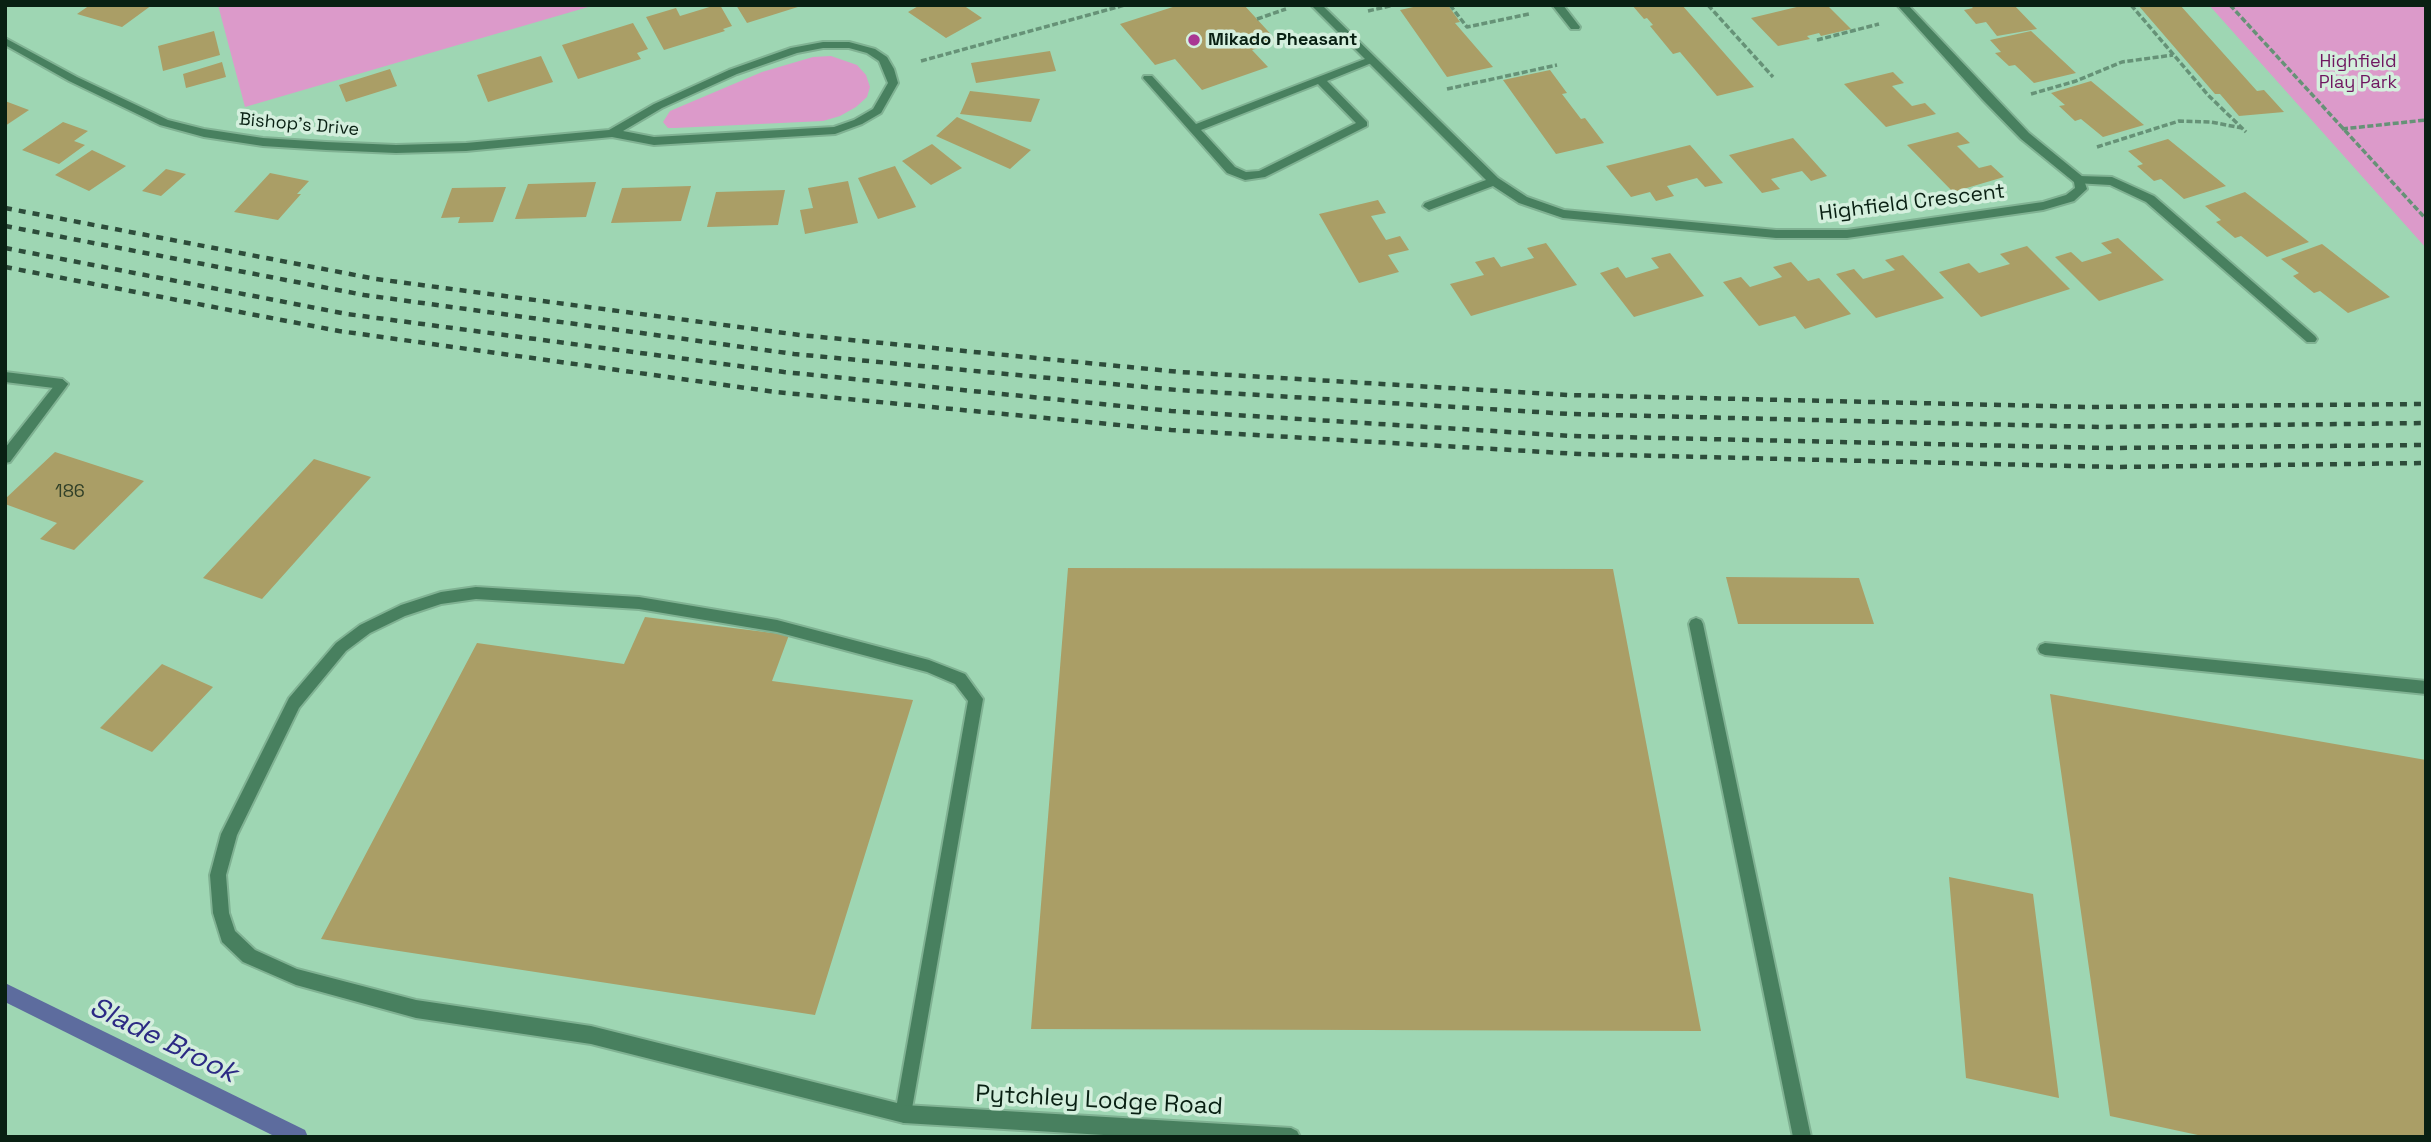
<!DOCTYPE html>
<style>
body{margin:0}
#map{position:relative;width:2431px;height:1142px;overflow:hidden;background:#9ed6b3;font-family:"Space Grotesk",sans-serif}
canvas{display:block}
.frame{position:absolute;inset:0;border:7px solid #092013;pointer-events:none}
</style>
<div id="map">
<canvas width="2431" height="1142"></canvas>
<div class="frame"></div>
</div>
<script>
const ctx = document.querySelector('canvas').getContext('2d');
ctx.lineJoin = 'round';
function paint(path, color) {
  ctx.fillStyle = color;
  ctx.fill(path, 'evenodd');
}
function poly(rows) {
  const path = new Path2D();
  for (const r of rows) {
    path.moveTo(r[0], r[1]);
    for (let i = 2; i < r.length; i += 2) path.lineTo(r[i], r[i + 1]);
  }
  return path;
}
function stroke(path, color, width, dash) {
  ctx.strokeStyle = color;
  ctx.lineWidth = width;
  ctx.lineCap = dash ? 'butt' : 'round';
  ctx.setLineDash(dash || []);
  ctx.stroke(path);
}
function label(font, color, halo, rows, align = 'center') {
  ctx.font = font + ' "Space Grotesk",sans-serif';
  ctx.lineWidth = 7;
  ctx.setLineDash([]);
  ctx.textBaseline = 'middle';
  ctx.strokeStyle = halo;
  ctx.fillStyle = color;
  for (const [text, x, y, turn = 0] of rows) {
    ctx.save();
    ctx.translate(x, y);
    ctx.rotate((+turn || 0) * Math.PI / 180);
    ctx.textAlign = isNaN(turn) ? turn : align;
    if (halo) ctx.strokeText(text, 0, 0);
    ctx.fillText(text, 0, 0);
    ctx.restore();
  }
}
const green = poly([
 [218,5,595,5,245,107],
 [2209,5,2426,5,2426,248],
 [831,56,857,65,866,75,870,87,867,97,856,107,840,116,823,121,675,128,668,128,663,122,670,111,762,72,813,57]
]);
const stream = poly([
 [5,983,305,1130,308,1137,276,1137,5,1002,5,983]
]);
const building = poly([
 [90,5,152,5,122,27,77,14],
 [716,5,720,5,732,26,723,29,725,31,664,50,646,17,676,8,680,16],
 [736,5,801,5,801,6,747,23],
 [920,5,963,5,982,18,946,38,908,12],
 [1179,5,1244,5,1278,42,1252,50,1268,67,1202,90,1175,59,1155,65,1120,24],
 [1422,5,1448,5,1460,22,1455,23,1493,67,1447,77,1400,10],
 [1632,5,1682,5,1754,87,1717,96,1680,52,1673,54,1650,26,1653,25,1647,18,1644,19],
 [1805,5,1827,5,1851,29,1821,36,1819,33,1807,36,1810,39,1778,46,1751,18],
 [1970,5,2014,5,2037,29,1997,36,1986,22,1976,24,1964,10,1973,8],
 [2138,5,2180,5,2257,91,2264,90,2284,112,2239,116,2220,94,2215,94],
 [633,23,648,49,637,53,641,59,578,79,562,45],
 [214,31,220,55,163,71,158,46],
 [2031,31,2076,73,2034,83,2015,65,2009,66,1995,53,2001,52,1990,40],
 [1050,51,1056,71,976,83,971,63],
 [541,56,553,82,488,102,477,75],
 [222,62,226,77,186,88,183,74],
 [390,69,397,86,346,102,339,85],
 [1550,70,1567,93,1562,94,1581,119,1585,118,1604,143,1556,154,1503,80],
 [1893,72,1904,83,1892,86,1912,106,1925,103,1936,114,1886,127,1844,84],
 [2091,81,2144,125,2103,137,2081,119,2075,121,2059,106,2065,105,2051,93],
 [970,91,1040,99,1031,122,960,114],
 [5,101,29,110,5,126],
 [957,117,1031,150,1010,169,936,136],
 [63,122,88,131,74,141,85,145,59,164,22,150],
 [1958,132,1970,143,1957,146,1979,168,1991,165,2004,177,1953,192,1907,145],
 [1793,138,1827,176,1811,181,1802,171,1786,175,1771,179,1780,189,1762,193,1729,155],
 [2168,139,2226,186,2184,199,2161,179,2154,181,2137,166,2143,164,2128,151],
 [932,144,962,168,931,185,902,161],
 [1690,145,1723,183,1705,187,1697,178,1667,186,1674,196,1656,201,1650,192,1631,197,1606,166],
 [92,150,126,166,89,191,55,175],
 [895,166,916,207,878,219,858,178],
 [166,169,186,174,161,196,142,191],
 [270,173,309,181,297,194,301,194,278,220,234,212],
 [848,181,858,223,805,234,800,210,813,208,808,188],
 [596,182,586,217,515,219,528,184],
 [691,186,681,221,611,223,622,188],
 [506,187,493,222,458,223,460,217,441,218,452,188],
 [785,190,778,225,707,227,716,192],
 [2245,192,2309,242,2267,257,2241,236,2235,238,2216,222,2221,220,2205,206],
 [1378,200,1386,213,1371,216,1386,240,1400,236,1409,250,1388,255,1399,272,1359,283,1319,214],
 [2118,238,2164,280,2099,301,2055,257,2071,252,2082,262,2112,253,2101,243],
 [1546,243,1577,285,1471,316,1450,284,1484,275,1475,262,1494,257,1501,267,1534,258,1527,248],
 [2322,244,2390,297,2348,313,2320,291,2314,293,2293,276,2299,273,2281,259],
 [2027,246,2070,289,1981,317,1939,272,1969,263,1979,273,2010,264,2000,254],
 [1670,253,1704,296,1634,317,1600,273,1618,267,1626,278,1659,268,1651,258],
 [1903,255,1944,298,1876,318,1836,274,1854,269,1863,279,1895,270,1885,260],
 [1791,262,1808,281,1819,278,1851,314,1805,329,1795,316,1759,326,1723,282,1741,277,1750,287,1782,277,1773,267],
 [55,452,144,481,74,550,40,539,57,523,5,504,5,499],
 [314,459,371,477,262,599,203,578],
 [1068,568,1613,569,1701,1031,1031,1029],
 [1726,577,1859,578,1874,624,1738,624],
 [645,617,789,635,772,681,913,700,815,1015,321,939,477,643,624,664],
 [162,664,213,687,152,752,100,728],
 [2050,694,2426,760,2426,1137,2207,1137,2110,1116],
 [1949,877,2033,894,2059,1098,1966,1078]
]);
const path = poly([
 [1450,5,1467,27,1529,14],
 [1708,5,1773,77],
 [2131,5,2208,95,2246,132],
 [2230,5,2426,219],
 [1368,11,1394,5],
 [1257,19,1286,9],
 [1817,40,1879,24],
 [921,61,1125,5],
 [1447,89,1557,65],
 [2031,94,2076,81,2122,62,2173,55],
 [2342,129,2426,120],
 [2097,147,2179,121,2211,122,2242,128]
]);
const lane = poly([
 [1552,5,1563,5,1580,27,1579,29,1571,29,1552,5],
 [1370,57,1375,60,1374,62,1327,81,1367,122,1367,126,1265,177,1245,180,1227,173,1143,78,1144,76,1152,76,1196,124,1370,57],
 [1318,84,1356,123,1259,171,1246,172,1235,167,1201,130,1318,84],
 [2079,176,2112,177,2154,196,2315,336,2317,339,2315,342,2307,342,2146,202,2110,185,2075,183,2073,180,2079,176],
 [62,379,68,384,66,387,10,462,5,463,5,448,58,381,62,379],
 [476,587,639,597,777,620,929,660,965,674,983,699,910,1120,904,1123,591,1044,416,1018,296,985,243,962,222,942,213,913,210,875,221,834,289,698,336,643,360,625,401,605,441,592,476,587],
 [476,599,639,609,777,632,927,672,955,684,968,701,897,1103,591,1026,416,1000,297,969,255,950,235,931,229,913,226,875,237,835,299,708,346,651,370,633,405,616,441,604,476,599],
 [1696,618,1701,620,1703,624,1811,1137,1793,1137,1689,624,1691,620,1696,618],
 [2045,643,2426,681,2426,694,2045,655,2040,653,2038,649,2040,645,2045,643]
]);
const street = poly([
 [1311,5,1322,5,1498,178,1527,197,1564,210,1776,230,1847,230,2043,202,2066,195,2075,188,2074,182,2021,139,1982,99,1897,5,1908,5,2029,133,2083,177,2087,189,2074,201,2043,210,1847,238,1776,238,1563,218,1519,203,1493,186,1429,210,1423,206,1425,203,1486,180,1311,5],
 [5,38,77,77,168,120,204,129,263,138,326,142,396,145,466,143,609,130,654,104,729,70,791,48,823,42,849,42,875,49,887,57,894,69,898,83,881,113,862,124,835,134,654,145,612,137,466,151,396,153,326,150,263,146,204,137,160,125,69,81,5,45,5,38],
 [823,48,849,48,867,53,879,61,888,83,873,109,854,120,834,127,654,137,623,131,662,108,737,74,797,53,823,48],
 [5,372,62,379,68,384,62,389,5,382,5,372],
 [904,1105,1291,1128,1297,1131,1300,1137,1137,1137,904,1123,898,1120,895,1114,898,1108,904,1105]
]);
const rail = poly([
 [5,208,376,279,800,335,1180,372,1568,395,2090,407,2426,404],
 [5,226,364,295,794,354,1177,390,1570,414,2099,427,2426,423],
 [5,248,347,314,784,372,1171,411,1573,436,2108,448,2426,445],
 [5,267,339,331,775,392,1171,430,1579,454,2116,467,2426,463]
]);
const markers = [
 [1194,40,7,"#a93793"]
];
const farPoinames = [
 ["Mikado Pheasant",1208,40]
];
const farParknames = [
 ["Highfield",2358,62],
 ["Play Park",2358,83]
];
const farStreetnames = [
 ["Bishop's Drive",299,125,5]
];
const numberNames = [
 ["186",70,492]
];
const streetNames = [
 ["Highfield Crescent",1912,203,-7]
];
const nearStreetnames = [
 ["Pytchley Lodge Road",1099,1101,3]
];
const nearWaternames = [
 ["Slade Brook",163,1041,26]
];
paint(green, '#dc9aca');
paint(stream, '#5d6c9e');
paint(building, '#aa9e66');
stroke(lane, '#80b293', 4);
stroke(street, '#80b293', 4);
stroke(path, '#669277', 3.5, [6, 2.5]);
paint(lane, '#48805f');
paint(street, '#48805f');
stroke(rail, '#2d4c3a', 4.5, [7, 7]);
for (const [x, y, r, color] of markers) {
  const dot = new Path2D();
  dot.arc(x, y, r, 0, 2 * Math.PI);
  ctx.fillStyle = color;
  ctx.fill(dot);
  stroke(dot, '#d4efdd', 2.5);
}
label('bold 18px', '#092013', '#d4efdd', farPoinames, 'left');
label('18px', '#701760', '#d4efdd', farParknames);
label('18px', '#092013', '#d4efdd', farStreetnames);
label('18px', '#314028', null, numberNames);
label('21px', '#092013', '#d4efdd', streetNames);
label('24px', '#092013', '#d4efdd', nearStreetnames);
label('italic 28px', '#2c2a84', '#d4efdd', nearWaternames);
</script>
